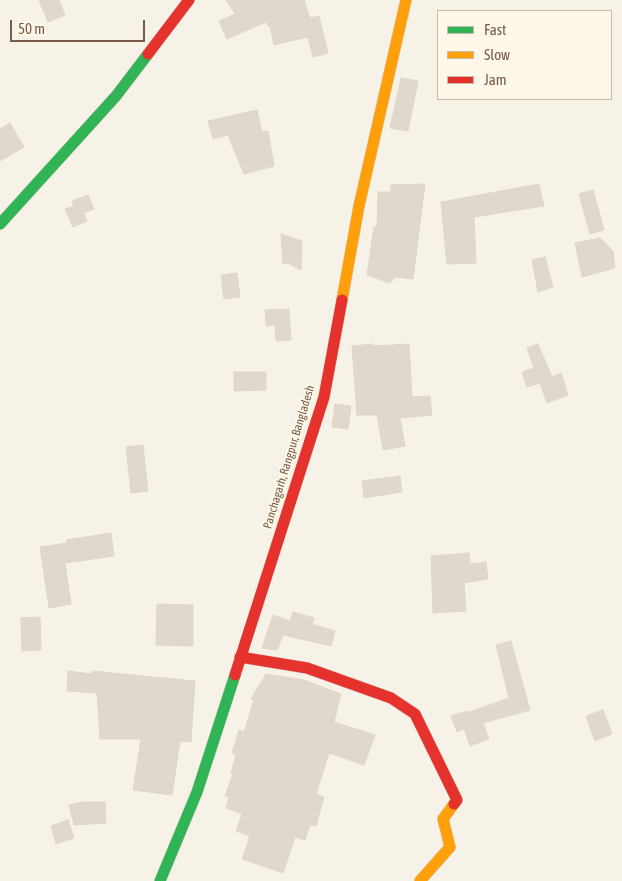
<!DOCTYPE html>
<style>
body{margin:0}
#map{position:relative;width:622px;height:881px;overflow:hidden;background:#f7f2e8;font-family:"Asap Condensed",sans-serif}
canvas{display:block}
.legend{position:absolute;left:437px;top:10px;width:175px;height:90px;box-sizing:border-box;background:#fff8e9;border:1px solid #c8baa9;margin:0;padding:6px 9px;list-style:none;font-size:15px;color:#755c48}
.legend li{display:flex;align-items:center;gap:10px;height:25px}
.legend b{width:25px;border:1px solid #c8baa9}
.scale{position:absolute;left:10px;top:20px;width:135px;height:22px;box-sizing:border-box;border:2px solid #755c48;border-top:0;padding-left:6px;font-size:15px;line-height:18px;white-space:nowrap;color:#755c48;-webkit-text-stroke:4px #fff8e9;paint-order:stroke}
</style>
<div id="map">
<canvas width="622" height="881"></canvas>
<ul class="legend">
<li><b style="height:6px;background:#30b455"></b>Fast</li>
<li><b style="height:6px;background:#ff9f0a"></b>Slow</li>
<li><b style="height:6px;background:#e5322d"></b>Jam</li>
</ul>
<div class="scale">50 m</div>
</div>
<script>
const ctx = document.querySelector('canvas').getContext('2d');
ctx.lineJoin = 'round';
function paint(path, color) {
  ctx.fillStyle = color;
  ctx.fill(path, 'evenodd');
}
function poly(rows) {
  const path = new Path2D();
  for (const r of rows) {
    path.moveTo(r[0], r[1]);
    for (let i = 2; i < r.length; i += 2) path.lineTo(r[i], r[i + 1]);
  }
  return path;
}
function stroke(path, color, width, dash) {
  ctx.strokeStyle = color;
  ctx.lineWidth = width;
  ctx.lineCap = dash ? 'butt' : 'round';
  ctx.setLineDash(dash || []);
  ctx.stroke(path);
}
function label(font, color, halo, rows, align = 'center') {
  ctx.font = font + ' "Asap Condensed",sans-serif';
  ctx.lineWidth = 4;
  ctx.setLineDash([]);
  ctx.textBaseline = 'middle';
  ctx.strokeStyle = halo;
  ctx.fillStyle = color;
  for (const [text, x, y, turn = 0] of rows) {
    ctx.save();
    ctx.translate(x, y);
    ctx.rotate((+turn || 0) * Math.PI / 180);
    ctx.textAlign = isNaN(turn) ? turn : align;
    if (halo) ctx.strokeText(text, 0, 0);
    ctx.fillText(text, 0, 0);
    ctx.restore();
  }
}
const building = poly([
 [39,0,59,0,65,15,48,22,39,0],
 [226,0,304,0,310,18,319,16,328,53,313,57,308,37,274,45,270,26,268,26,266,22,227,39,219,21,235,14,226,0],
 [401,78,418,81,408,131,390,128,401,78],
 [257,110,262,132,268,131,274,166,244,174,228,135,213,139,208,121,257,110],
 [10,123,24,147,0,161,0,129,10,123],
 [425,184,413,279,395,277,390,283,367,275,374,227,377,227,378,192,391,192,391,185,425,184],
 [539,184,544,206,474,217,476,263,447,264,441,202,539,184],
 [593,190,604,230,590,234,579,194,593,190],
 [88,195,94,209,84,213,87,221,73,227,65,209,74,206,72,201,88,195],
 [281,234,302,241,301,270,288,263,283,264,281,234],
 [600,238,613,251,615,268,582,277,575,243,600,238],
 [545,257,553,287,538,292,532,260,545,257],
 [237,273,240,297,224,299,221,275,237,273],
 [289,309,291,340,276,341,275,325,266,326,265,310,289,309],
 [373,344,373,346,409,344,412,397,430,396,432,415,400,418,405,446,383,450,377,415,357,415,352,346,373,344],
 [538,344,552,377,561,373,568,395,547,403,540,383,527,387,522,372,534,368,527,348,538,344],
 [234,372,266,372,266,390,234,391,234,372],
 [335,404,351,406,348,429,332,427,335,404],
 [143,445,148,491,131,493,126,447,143,445],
 [400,476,402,492,364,498,362,481,400,476],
 [111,533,114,556,65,563,71,604,49,608,40,547,67,543,66,540,111,533],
 [469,553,470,564,486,562,488,579,464,583,466,611,433,613,431,556,469,553],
 [157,604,193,605,193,646,156,645,157,604],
 [293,612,314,618,312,624,335,631,331,646,283,635,277,650,262,648,273,615,290,621,293,612],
 [40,617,41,650,22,651,21,618,40,617],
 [511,641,530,710,483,723,489,739,470,746,464,729,457,732,451,716,467,711,467,713,509,698,496,645,511,641],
 [68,671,92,674,92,671,195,681,191,742,180,741,172,795,133,790,141,739,100,739,97,693,67,691,68,671],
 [266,674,304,680,341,694,334,722,375,735,364,765,329,753,316,794,324,797,316,826,310,825,305,840,295,837,283,873,242,859,250,836,236,831,242,814,226,808,229,797,225,796,233,774,231,773,236,755,232,753,239,730,244,732,254,700,251,699,266,674],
 [603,710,612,734,595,741,586,716,603,710],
 [83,802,105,802,106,823,74,825,69,805,83,802],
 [68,820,74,838,56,844,51,826,68,820]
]);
const fast = poly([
 [0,224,116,96,148,54],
 [160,881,197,792,235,675]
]);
const slow = poly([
 [342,300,359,206,406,0],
 [420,881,450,847,443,819,454,804]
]);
const jam = poly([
 [148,54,189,0],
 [240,657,307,668,391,698,415,714,457,800,454,804],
 [235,675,324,397,342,300]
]);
const streetNames = [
 ["Panchagarh, Rangpur, Bangladesh",289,457,-73]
];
paint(building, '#e1d8cd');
stroke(building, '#e0d5ca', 1);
stroke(fast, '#d6cec4', 12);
stroke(slow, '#d6cec4', 12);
stroke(jam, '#d6cec4', 12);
stroke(fast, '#30b455', 11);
stroke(slow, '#ff9f0a', 11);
stroke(jam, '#e5322d', 11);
label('12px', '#755c48', '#fff8e9', streetNames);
</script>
